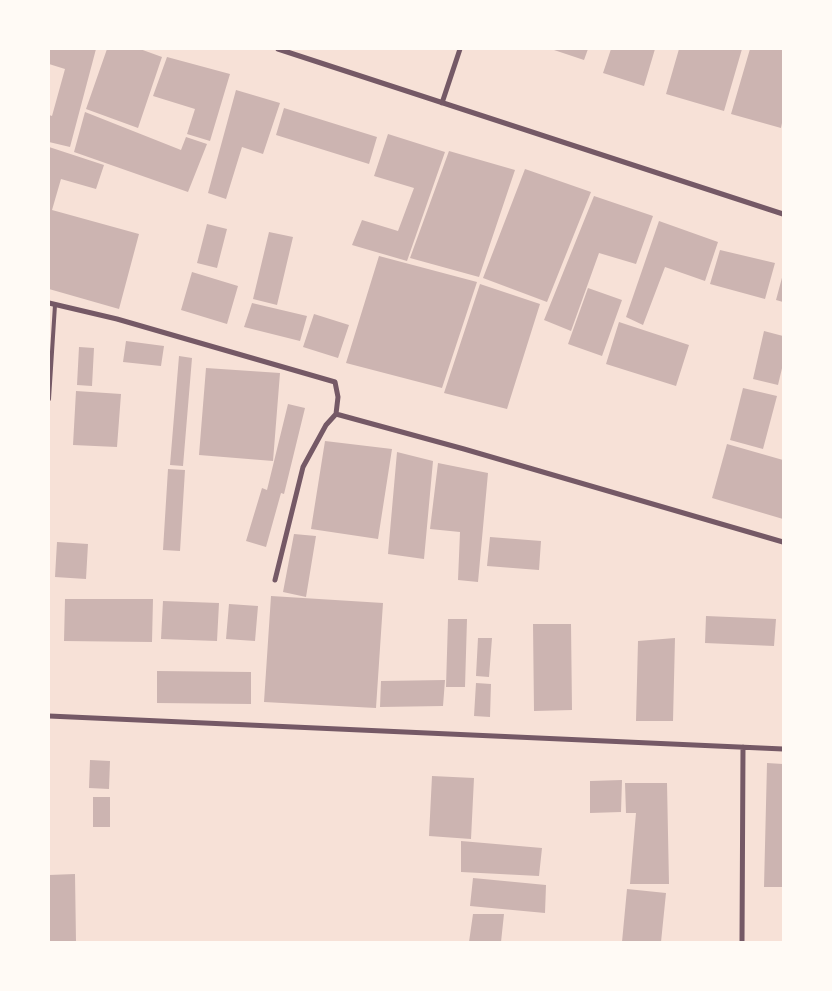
<!DOCTYPE html>
<style>
body{margin:0}
#map{position:relative;width:832px;height:991px;overflow:hidden;background:#f7e1d7;font-family:"Exo 2",sans-serif}
canvas{display:block}
.frame{position:absolute;inset:0;border:50px solid #fffaf5;pointer-events:none}
</style>
<div id="map">
<canvas width="832" height="991"></canvas>
<div class="frame"></div>
</div>
<script>
const ctx = document.querySelector('canvas').getContext('2d');
ctx.lineJoin = 'round';
function paint(path, color) {
  ctx.fillStyle = color;
  ctx.fill(path, 'evenodd');
}
function poly(rows) {
  const path = new Path2D();
  for (const r of rows) {
    path.moveTo(r[0], r[1]);
    for (let i = 2; i < r.length; i += 2) path.lineTo(r[i], r[i + 1]);
  }
  return path;
}
function stroke(path, color, width, dash) {
  ctx.strokeStyle = color;
  ctx.lineWidth = width;
  ctx.lineCap = dash ? 'butt' : 'round';
  ctx.setLineDash(dash || []);
  ctx.stroke(path);
}
const building = poly([
 [49,49,96,49,70,147,49,142,49,115,52,116,65,69,49,64],
 [107,49,140,49,162,57,138,128,86,109],
 [551,49,588,49,584,60],
 [611,49,655,49,644,86,603,73],
 [679,49,742,49,724,111,666,94],
 [750,49,783,49,783,118,781,128,731,114],
 [167,57,230,74,210,141,187,134,195,109,153,96],
 [236,90,280,103,263,154,242,147,226,199,208,193],
 [284,108,377,137,369,164,276,135],
 [85,112,181,150,186,137,207,144,188,192,74,152],
 [388,134,445,152,407,261,352,245,362,220,398,231,414,188,374,176],
 [49,147,104,165,96,189,61,179,52,210,139,234,119,309,49,289],
 [449,151,515,170,479,277,410,258],
 [525,169,591,192,547,302,483,278],
 [594,196,653,216,636,264,599,253,571,331,544,320],
 [659,221,718,242,705,281,665,267,643,325,626,317],
 [207,224,227,229,217,268,197,263],
 [269,232,293,237,277,305,253,299],
 [720,250,775,263,765,299,710,284],
 [379,256,477,282,442,388,346,363],
 [192,272,238,286,227,324,181,310],
 [783,274,783,302,776,300],
 [480,284,540,304,507,409,444,393],
 [588,288,622,300,602,356,568,344],
 [252,303,307,316,300,341,244,327],
 [314,314,349,325,338,358,303,347],
 [619,322,689,345,676,386,606,364],
 [764,331,783,336,783,364,778,385,753,379],
 [126,341,164,346,161,366,123,362],
 [79,347,94,348,92,386,77,385],
 [179,356,192,358,183,466,170,465],
 [206,368,280,373,273,461,199,455],
 [743,388,777,396,763,449,730,440],
 [76,391,121,394,117,447,73,445],
 [288,404,305,408,284,494,281,493,266,547,246,541,262,488,267,490],
 [325,441,392,449,378,539,311,529],
 [727,444,783,460,783,519,712,498],
 [397,452,433,461,424,559,388,554],
 [438,463,488,473,478,582,458,580,460,532,430,529],
 [168,469,185,470,180,551,163,550],
 [294,534,316,536,306,597,283,592],
 [490,537,541,541,539,570,487,566],
 [57,542,88,544,86,579,55,577],
 [271,596,383,603,376,708,264,702],
 [65,599,153,599,152,642,64,641],
 [163,601,219,603,217,641,161,639],
 [229,604,258,606,255,641,226,639],
 [706,616,776,619,774,646,705,643],
 [448,619,467,619,465,687,446,687],
 [533,624,571,624,572,710,534,711],
 [478,638,492,638,489,677,476,676],
 [675,638,673,721,636,721,638,641],
 [157,671,251,672,251,704,157,703],
 [445,680,443,706,380,707,381,681],
 [476,683,491,684,490,717,474,716],
 [90,760,110,761,109,789,89,788],
 [767,763,783,764,783,887,764,887],
 [432,776,474,778,471,839,429,836],
 [622,780,621,812,590,813,590,781],
 [625,783,667,783,669,884,630,884,636,813,626,813],
 [93,797,110,797,110,827,93,827],
 [461,841,542,848,539,876,461,872],
 [75,874,76,942,49,942,49,875],
 [473,878,546,885,545,913,470,906],
 [627,889,666,893,661,942,622,942],
 [473,914,504,914,501,942,469,942]
]);
const service = poly([
 [49,399,55,305]
]);
const minor = poly([
 [278,49,783,214],
 [442,103,460,49],
 [49,303,117,319,335,382,338,397,336,414,464,449,783,542],
 [275,580,303,467,326,425,336,414],
 [49,716,783,749],
 [742,942,743,747]
]);
paint(building, '#ccb4b1');
stroke(service, '#755966', 4);
stroke(minor, '#755966', 5);
</script>
